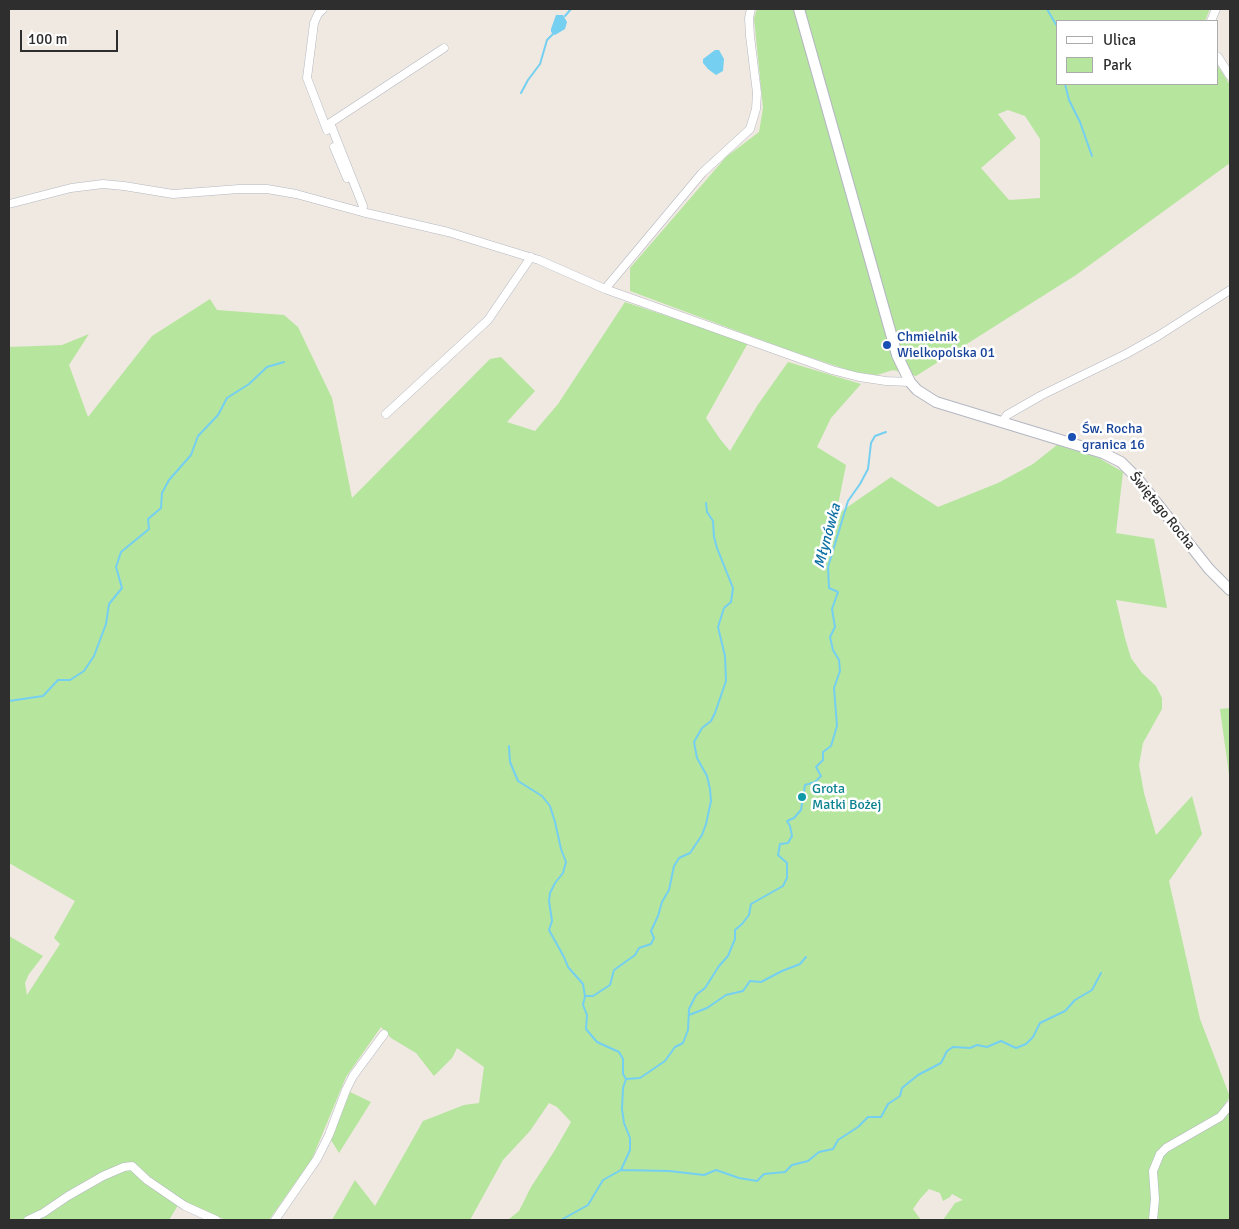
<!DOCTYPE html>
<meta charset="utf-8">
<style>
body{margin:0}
#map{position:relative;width:1239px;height:1229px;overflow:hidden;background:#efe9e1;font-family:Signika,sans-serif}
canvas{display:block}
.frame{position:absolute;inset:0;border:10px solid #2e2e2e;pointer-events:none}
.legend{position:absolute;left:1056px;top:20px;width:162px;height:65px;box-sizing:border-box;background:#fff;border:1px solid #ababab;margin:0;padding:6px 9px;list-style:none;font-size:15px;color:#2e2e2e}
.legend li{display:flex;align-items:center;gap:10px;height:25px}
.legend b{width:25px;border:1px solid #ababab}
.scale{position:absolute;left:20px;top:30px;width:98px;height:22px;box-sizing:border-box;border:2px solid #2e2e2e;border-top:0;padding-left:6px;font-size:15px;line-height:18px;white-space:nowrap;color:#2e2e2e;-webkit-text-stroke:4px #fff;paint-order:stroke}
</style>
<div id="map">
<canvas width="1239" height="1229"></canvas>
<div class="frame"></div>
<ul class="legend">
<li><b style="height:6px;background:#fff"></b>Ulica</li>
<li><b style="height:14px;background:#b6e59e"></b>Park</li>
</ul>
<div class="scale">100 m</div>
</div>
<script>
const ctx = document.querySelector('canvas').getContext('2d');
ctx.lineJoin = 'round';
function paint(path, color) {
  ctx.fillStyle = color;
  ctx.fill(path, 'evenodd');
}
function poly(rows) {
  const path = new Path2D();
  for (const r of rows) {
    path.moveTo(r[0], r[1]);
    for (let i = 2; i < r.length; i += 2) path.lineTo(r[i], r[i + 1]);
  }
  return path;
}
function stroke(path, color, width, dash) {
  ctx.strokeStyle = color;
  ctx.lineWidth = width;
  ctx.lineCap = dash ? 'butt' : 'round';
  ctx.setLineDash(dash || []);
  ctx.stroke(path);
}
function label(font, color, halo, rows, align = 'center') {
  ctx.font = font + ' Signika,sans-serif';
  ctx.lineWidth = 5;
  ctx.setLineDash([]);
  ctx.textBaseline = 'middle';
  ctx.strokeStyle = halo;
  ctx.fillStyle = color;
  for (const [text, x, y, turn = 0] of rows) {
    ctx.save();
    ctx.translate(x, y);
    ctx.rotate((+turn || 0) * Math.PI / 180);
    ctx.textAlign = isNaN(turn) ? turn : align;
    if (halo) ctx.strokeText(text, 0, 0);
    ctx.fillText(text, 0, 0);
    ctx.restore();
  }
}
const green = poly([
 [757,9,1210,9,1205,21,1058,21,1058,84,1218,84,1218,66,1230,85,1230,163,1076,275,916,376,893,370,877,375,854,372,788,350,630,291,630,268,726,157,759,132,763,108,754,18],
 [1008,110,1025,116,1040,139,1040,198,1009,200,981,168,1016,138,998,114],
 [210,299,217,310,284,315,298,327,332,398,352,498,490,359,501,357,535,391,507,422,535,431,558,404,625,302,748,343,706,418,720,439,730,451,757,406,788,362,861,384,831,418,817,447,846,465,836,515,891,477,938,507,998,483,1033,464,1057,445,1099,458,1123,472,1116,533,1154,539,1167,608,1116,600,1125,638,1131,658,1142,673,1156,686,1162,698,1162,709,1143,743,1139,765,1144,793,1156,835,1192,796,1202,834,1169,881,1200,1019,1230,1097,1224,1105,1230,1115,1230,1220,943,1220,955,1203,963,1200,952,1194,950,1197,943,1201,940,1193,929,1189,920,1199,913,1209,921,1220,508,1220,519,1211,531,1187,555,1150,571,1122,557,1107,549,1103,530,1131,503,1160,470,1220,332,1220,355,1180,375,1206,423,1121,464,1105,479,1103,484,1067,457,1048,452,1058,434,1076,416,1053,391,1038,381,1027,346,1077,312,1159,269,1220,226,1220,180,1202,169,1220,9,1220,9,936,43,956,29,974,25,983,27,995,60,944,54,938,75,901,9,863,9,347,62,345,89,334,69,365,88,417,152,336],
 [1230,708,1230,782,1220,709],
 [350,1092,371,1102,339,1153,331,1140]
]);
const water = poly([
 [556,15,563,15,567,22,565,29,555,35,551,32,551,29],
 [715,50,719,50,724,59,723,71,716,75,708,69,703,63,703,59]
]);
const stream = poly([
 [1047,9,1058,28],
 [565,16,571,9],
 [1065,84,1069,100,1080,122,1092,156],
 [521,93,528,80,540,64,547,40,554,33],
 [9,701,43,696,58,680,70,680,84,671,94,656,106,624,109,604,122,588,116,567,121,552,149,529,148,519,161,508,162,493,169,480,191,455,198,436,218,415,227,398,249,384,267,367,284,362],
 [509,746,510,762,518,781,542,796,550,806,555,822,561,849,566,862,563,873,555,883,550,893,549,901,552,921,549,930,564,957,568,967,583,984,585,996],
 [689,1015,707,1008,726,995,743,991,750,981,761,982,782,971,800,964,806,957],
 [626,1079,623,1074,623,1059,619,1052,597,1042,586,1029,587,1015,583,1005,585,996,593,996,610,985,614,970,635,955,639,948,651,944,654,938,651,931,658,916,662,902,669,890,674,866,679,858,690,853,702,835,706,824,711,801,710,789,707,776,697,758,694,742,702,728,711,721,715,713,726,681,725,656,718,627,724,608,731,602,733,588,717,548,714,537,713,521,707,512,706,503],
 [621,1170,669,1171,704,1175,716,1170,739,1178,757,1181,764,1174,785,1172,792,1165,808,1161,819,1152,833,1149,838,1140,858,1127,868,1117,881,1117,888,1104,900,1096,902,1088,918,1075,941,1063,947,1051,953,1047,970,1048,977,1045,987,1047,1001,1041,1016,1048,1026,1044,1033,1037,1040,1023,1065,1011,1075,1000,1092,990,1101,973],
 [561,1220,588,1205,603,1180,621,1170,630,1150,630,1138,624,1123,622,1109,623,1088,626,1079,640,1078,665,1061,675,1047,683,1043,688,1030,689,1009,696,995,705,988,719,966,728,956,735,939,735,930,742,924,749,915,751,904,783,886,787,878,787,863,778,855,780,844,788,843,792,836,790,826,787,821,794,818,801,810,805,785,815,782,821,776,816,767,823,760,823,752,831,746,837,726,834,688,840,671,839,660,833,650,830,637,835,627,832,609,838,592,829,588,828,567,848,501,860,484,868,469,871,443,875,436,886,432]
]);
const minor = poly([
 [323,9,318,14,314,23,307,78,327,130],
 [1211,21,1216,9],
 [1218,57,1230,76],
 [334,147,347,178],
 [9,204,71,188,103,184,124,186,173,194,239,189,267,189,296,194,362,212,448,232,539,260,605,289,832,370,859,377,886,381,910,382],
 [362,212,363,206,330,123,444,48],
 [605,289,702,173,750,129,756,109,757,93,750,36,749,18,751,9],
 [386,414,488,320,531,257],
 [1002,422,1007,415,1042,395,1126,354,1158,336,1230,290],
 [28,1220,43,1213,68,1196,103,1176,124,1167,132,1166,147,1180,185,1206,216,1220],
 [275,1220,317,1159,329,1135,346,1090,353,1076,384,1034],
 [1153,1220,1155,1199,1153,1171,1160,1154,1166,1148,1220,1117,1230,1105]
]);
const tertiary = poly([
 [799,9,897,355,910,382,917,390,936,402,1103,453,1121,462,1137,478,1209,569,1230,590]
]);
const markers = [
 [887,345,5,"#1a4fb4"],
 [1072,437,5,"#1a4fb4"],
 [802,797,5,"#0f9aa8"]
];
const transitNames = [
 ["Chmielnik",897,337],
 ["Wielkopolska 01",897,353],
 ["Św. Rocha",1082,429],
 ["granica 16",1082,445]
];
const streetNames = [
 ["Świętego Rocha",1162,511,51]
];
const cultureNames = [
 ["Grota",812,789],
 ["Matki Bożej",812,805]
];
const waterNames = [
 ["Młynówka",828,536,-75]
];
paint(green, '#b6e59e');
paint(water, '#75cff0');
stroke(stream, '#75cff0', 2);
stroke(minor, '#b4b7c1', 9);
stroke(tertiary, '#b4b7c1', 12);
stroke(minor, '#fff', 8);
stroke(tertiary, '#fff', 10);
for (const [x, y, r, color] of markers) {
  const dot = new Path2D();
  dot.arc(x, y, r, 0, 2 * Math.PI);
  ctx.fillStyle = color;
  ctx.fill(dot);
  stroke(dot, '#fff', 2);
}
label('14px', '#164399', '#fff', transitNames, 'left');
label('14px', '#2e2e2e', '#fff', streetNames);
label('14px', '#0d838f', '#fff', cultureNames, 'left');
label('italic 15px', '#0d6fa3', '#fff', waterNames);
</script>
